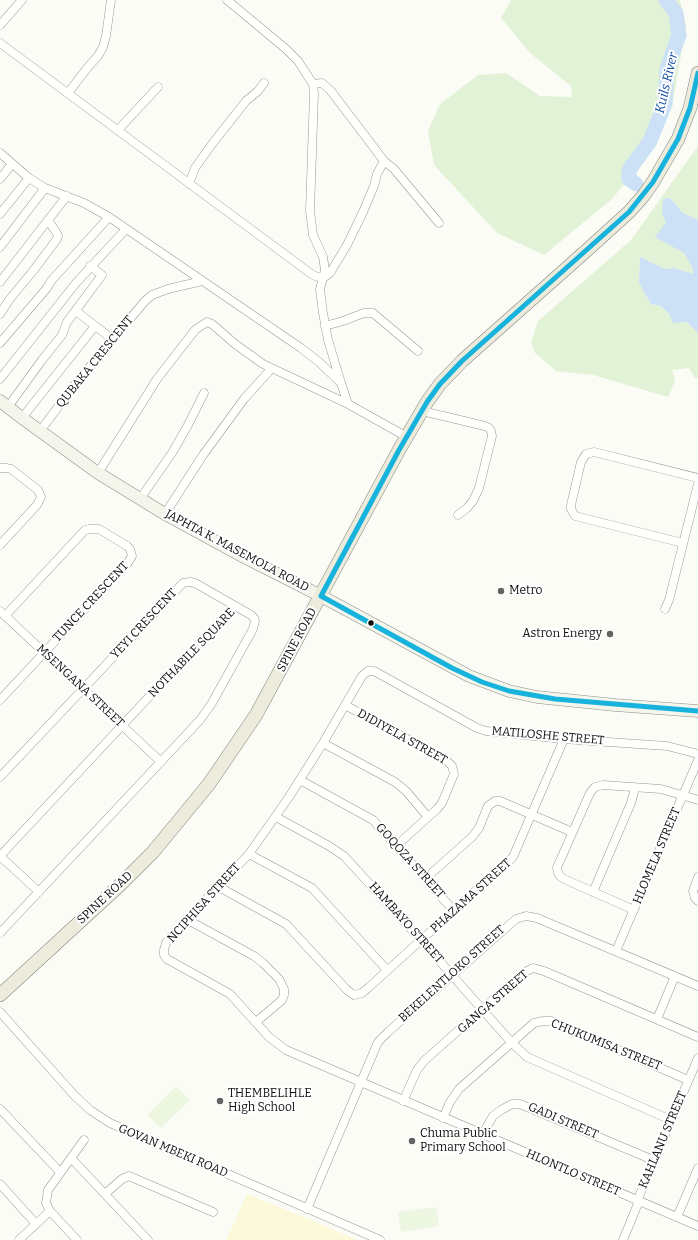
<!DOCTYPE html>
<style>
body{margin:0}
canvas{display:block;background:#fcfcf7}
</style>
<canvas width="698" height="1240"></canvas>
<script>
const ctx = document.querySelector('canvas').getContext('2d');
ctx.lineJoin = 'round';
function paint(path, color) {
  ctx.fillStyle = color;
  ctx.fill(path, 'evenodd');
}
function poly(rows) {
  const path = new Path2D();
  for (const r of rows) {
    path.moveTo(r[0], r[1]);
    for (let i = 2; i < r.length; i += 2) path.lineTo(r[i], r[i + 1]);
  }
  return path;
}
function stroke(path, color, width, dash) {
  ctx.strokeStyle = color;
  ctx.lineWidth = width;
  ctx.lineCap = dash ? 'butt' : 'round';
  ctx.setLineDash(dash || []);
  ctx.stroke(path);
}
function label(font, color, halo, rows, align = 'center') {
  ctx.font = font + ' Bitter,serif';
  ctx.lineWidth = 4;
  ctx.setLineDash([]);
  ctx.textBaseline = 'middle';
  ctx.strokeStyle = halo;
  ctx.fillStyle = color;
  for (const [text, x, y, turn = 0] of rows) {
    ctx.save();
    ctx.translate(x, y);
    ctx.rotate((+turn || 0) * Math.PI / 180);
    ctx.textAlign = isNaN(turn) ? turn : align;
    if (halo) ctx.strokeText(text, 0, 0);
    ctx.fillText(text, 0, 0);
    ctx.restore();
  }
}
const green = poly([
 [511,0,680,0,686,26,672,107,641,164,612,199,544,255,497,233,434,165,428,131,440,104,478,75,506,73,540,96,572,97,571,86,530,53,501,18],
 [698,146,698,220,683,213,670,198,662,213,693,269,693,275,674,268,665,269,640,257,639,283,651,304,661,306,670,315,687,322,698,333,698,378,695,378,689,368,672,370,675,381,668,397,593,375,556,371,535,353,531,342,538,321,631,240]
]);
const sand = poly([
 [247,1194,313,1221,357,1240,226,1240]
]);
const pitch = poly([
 [176,1086,190,1100,161,1128,147,1115],
 [436,1207,439,1226,401,1232,398,1212]
]);
const water = poly([
 [670,198,683,213,698,220,698,333,687,322,673,323,670,315,661,306,651,304,639,283,640,257,665,269,674,268,693,274,693,269,684,253,655,237,666,222,662,213,663,199]
]);
const river = poly([
 [636,184,629,179,629,170,650,141,665,104,667,69,679,35,676,13,666,0]
]);
const minor = poly([
 [227,0,286,49,298,61,313,84,314,93,310,211,313,235,323,257,325,270,323,278],
 [0,25,22,0],
 [0,43,310,273,315,276,323,278,320,289,323,313,328,340,341,383],
 [313,84,322,83,331,91,384,161,377,174,374,186,363,212,347,245,330,273,323,278],
 [68,93,88,67,98,56,103,47,106,36,111,0],
 [118,130,158,87],
 [0,153,29,178,45,188,84,203,109,217,301,348,319,362,341,383,348,404],
 [384,161,394,169,439,223],
 [0,179,12,164],
 [189,184,195,168,212,144,246,101,258,91,264,83],
 [0,214,29,178],
 [48,220,67,196],
 [0,247,45,188],
 [0,282,48,220,56,232,58,236,57,239,33,271,9,300,0,314],
 [76,311,112,339],
 [325,326,343,321,364,313,373,313,418,351],
 [0,343,47,288,51,281,109,217],
 [0,379,76,283,126,229],
 [8,407,42,360,62,335,67,322,102,275,90,266],
 [422,411,485,426,489,428,491,431,492,436,479,488,473,501,467,508,458,515],
 [22,418,95,326],
 [40,431,73,387,145,301,152,295,168,289,202,281],
 [0,468,6,468,11,469,38,490,41,497,37,505,0,545],
 [98,473,157,379,195,330,207,322,212,324,235,344,263,364,348,404,407,437],
 [140,499,172,453,188,425,204,393],
 [165,514,203,455,244,399,271,369],
 [683,543,575,516,571,509,571,505,581,462,586,454,594,452,698,478],
 [665,609,669,600,698,484],
 [0,611,161,762],
 [0,700,127,564,132,556,130,549,127,546,99,529,89,529,85,530,5,616],
 [345,705,446,760,452,766,454,774,442,803,437,809,396,846],
 [323,743,395,782,406,791,428,817],
 [698,754,667,746,564,739,486,731,477,728,374,671,368,671,362,676,323,743,289,797,249,854,173,934,166,943,164,950,164,955,167,959,230,994,269,1037,286,1050,698,1226],
 [0,777,183,583,190,582,195,583,251,615,254,618,255,621,253,629,212,703,200,720,0,933],
 [300,780,373,820,454,911],
 [276,817,329,846,344,856,421,940,511,1042,527,1057,671,1120],
 [249,854,312,888,387,970],
 [0,856,234,606],
 [0,856,39,892],
 [698,877,693,891,695,898,698,901],
 [425,879,472,837,479,828,488,806,495,801,500,801,572,832],
 [219,887,286,924,347,990,354,995,362,993,368,988,513,857,564,739],
 [593,892,631,803,635,788],
 [634,910,564,879,560,876,558,873,557,867,559,863,590,793,595,787,603,785,661,789,698,800],
 [188,920,254,956,263,963,279,979,284,989,284,995,282,1000,256,1022],
 [616,951,698,760],
 [0,1012,74,1095,90,1110,110,1123,380,1240],
 [657,1019,675,976],
 [403,1101,417,1070,425,1060,523,973,533,968,544,971,698,1037],
 [0,1109,60,1172],
 [443,1118,450,1102,459,1089,534,1023,543,1021,551,1021,688,1080],
 [482,1135,493,1116,501,1110,512,1104,520,1104,653,1160],
 [71,1158,148,1240],
 [0,1184,36,1224],
 [106,1193,122,1179,129,1176,213,1212],
 [637,1201,698,1058],
 [307,1209,378,1042,388,1032,516,919,526,916,537,918,698,986],
 [677,1217,698,1168],
 [19,1240,50,1211],
 [77,1240,50,1211,46,1203,48,1190,84,1140],
 [623,1240,639,1201]
]);
const secondary = poly([
 [0,401,22,418,98,473,165,514,244,557,321,596,469,676,509,691,537,697,615,705,698,711]
]);
const primary = poly([
 [0,995,121,884,153,852,209,784,256,715,399,450,427,402,440,384,462,361,586,251,629,212,644,195,653,182,678,139,690,108,698,73]
]);
const bus1 = poly([
 [321,596,399,450,427,402,440,384,462,361,629,212,653,182,678,139,690,108,698,73],
 [321,596,452,668,482,682,509,691,555,699,698,711]
]);
const markers = [
 [501,591,4,"#636361"],
 [371,623,3.5,"#101010"],
 [610,634,4,"#636361"],
 [220,1101,4,"#636361"],
 [412,1141,4,"#636361"]
];
const streetNames = [
 ["QUBAKA CRESCENT",95,362,-51],
 ["JAPHTA K. MASEMOLA ROAD",237,551,28],
 ["TUNCE CRESCENT",91,602,-47],
 ["YEYI CRESCENT",144,624,-47],
 ["SPINE ROAD",297,640,-62],
 ["NOTHABILE SQUARE",192,653,-46],
 ["MSENGANA STREET",80,686,43],
 ["MATILOSHE STREET",548,736,5],
 ["DIDIYELA STREET",402,737,29],
 ["HLOMELA STREET",657,856,-67],
 ["GOQOZA STREET",410,861,48],
 ["PHAZAMA STREET",471,896,-42],
 ["SPINE ROAD",105,898,-43],
 ["NCIPHISA STREET",204,903,-48],
 ["HAMBAYO STREET",406,923,48],
 ["BEKELENTLOKO STREET",452,974,-42],
 ["GANGA STREET",493,1002,-41],
 ["CHUKUMISA STREET",606,1045,22],
 ["GADI STREET",563,1121,23],
 ["KAHLANU STREET",663,1140,-67],
 ["GOVAN MBEKI ROAD",173,1151,23],
 ["HLONTLO STREET",573,1173,23]
];
const poiNames = [
 ["Metro",509,591],
 ["Astron Energy",602,634,"right"],
 ["THEMBELIHLE",228,1094],
 ["High School",228,1108],
 ["Chuma Public",420,1134],
 ["Primary School",420,1148]
];
const waterNames = [
 ["Kuils River",667,83,-77]
];
paint(green, '#e2f2d7');
paint(sand, '#fbf9d9');
paint(pitch, '#edf6e0');
paint(water, '#cde1f6');
stroke(river, '#cde1f6', 15);
stroke(minor, '#969694', 9);
stroke(secondary, '#8d8d8b', 13);
stroke(primary, '#848481', 14);
stroke(minor, '#fffffe', 8);
stroke(secondary, '#f5f6eb', 12);
stroke(primary, '#edebdb', 13);
stroke(bus1, '#17b3dd', 5);
for (const [x, y, r, color] of markers) {
  const dot = new Path2D();
  dot.arc(x, y, r, 0, 2 * Math.PI);
  ctx.fillStyle = color;
  ctx.fill(dot);
  stroke(dot, '#fff', 1.5);
}
label('12px', '#101010', '#fff', streetNames);
label('12px', '#101010', '#fff', poiNames, 'left');
label('italic 13px', '#1850a4', '#fff', waterNames);
</script>
